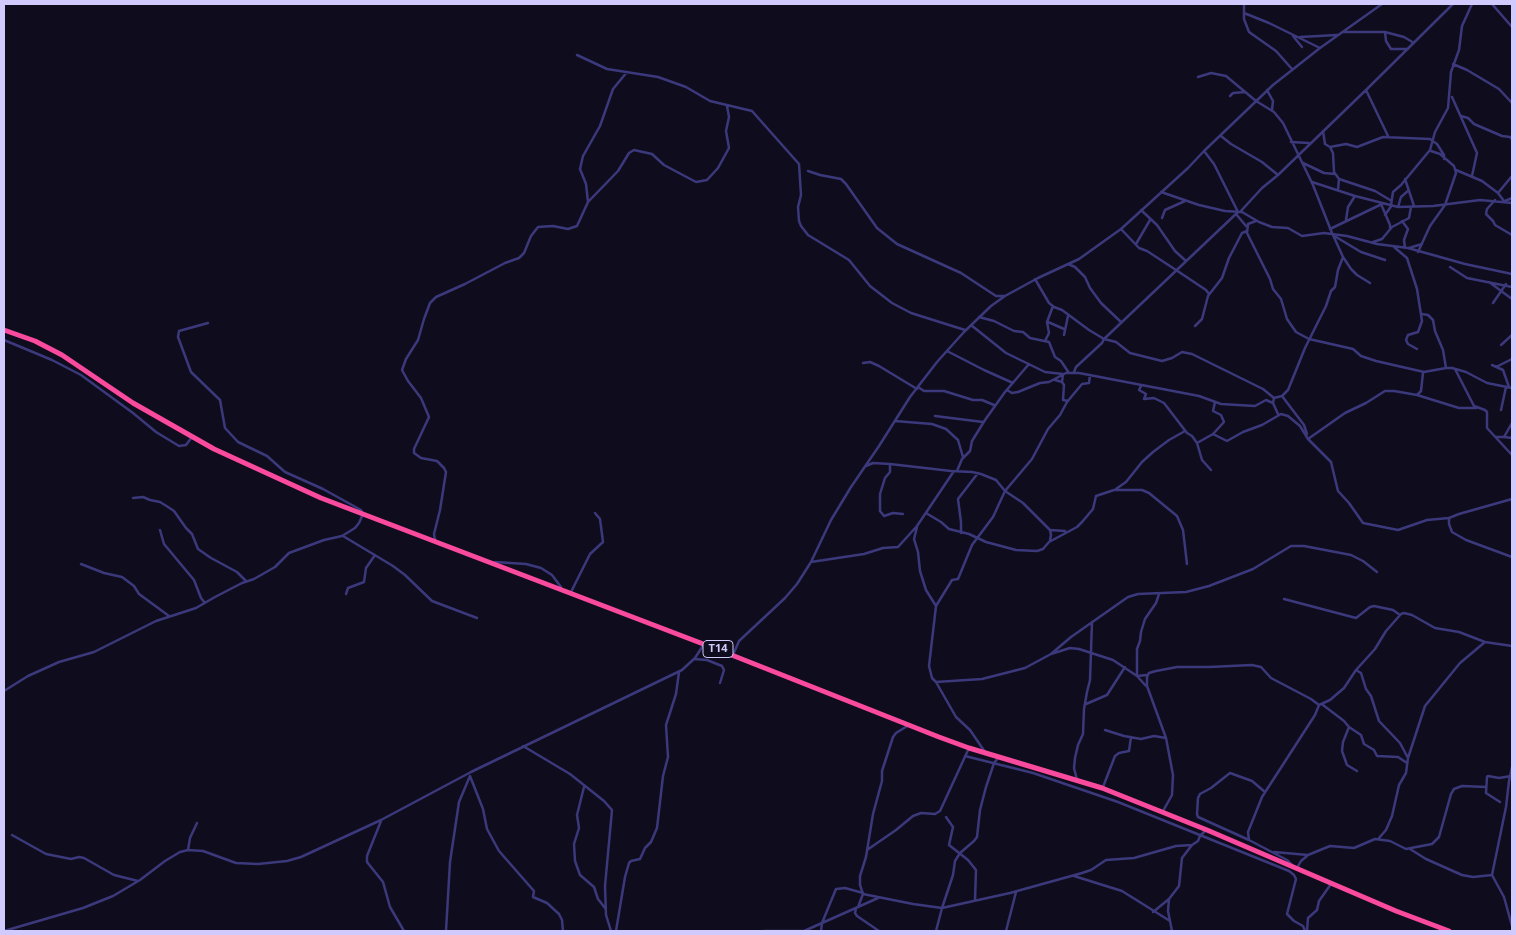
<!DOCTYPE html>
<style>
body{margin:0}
#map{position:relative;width:1516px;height:935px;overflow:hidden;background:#0f0c1d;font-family:"Open Sans",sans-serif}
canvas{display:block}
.frame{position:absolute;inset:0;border:5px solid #d0cafd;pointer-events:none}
</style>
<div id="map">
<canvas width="1516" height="935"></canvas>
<div class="frame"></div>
</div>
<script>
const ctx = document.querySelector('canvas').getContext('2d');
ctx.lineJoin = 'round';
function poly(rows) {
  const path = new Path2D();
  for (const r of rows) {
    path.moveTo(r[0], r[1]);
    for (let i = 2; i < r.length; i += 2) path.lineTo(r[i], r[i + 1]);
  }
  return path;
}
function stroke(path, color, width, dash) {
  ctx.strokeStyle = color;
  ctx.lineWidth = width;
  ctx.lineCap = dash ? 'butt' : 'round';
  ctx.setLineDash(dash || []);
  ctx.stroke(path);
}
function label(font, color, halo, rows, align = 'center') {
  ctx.font = font + ' "Open Sans",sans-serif';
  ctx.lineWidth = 4;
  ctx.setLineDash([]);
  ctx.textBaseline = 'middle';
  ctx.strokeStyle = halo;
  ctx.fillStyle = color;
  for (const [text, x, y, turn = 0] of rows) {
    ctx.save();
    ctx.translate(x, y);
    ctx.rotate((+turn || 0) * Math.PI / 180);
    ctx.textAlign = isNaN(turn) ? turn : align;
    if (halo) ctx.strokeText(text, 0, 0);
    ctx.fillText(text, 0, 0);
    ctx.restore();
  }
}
const street = poly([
 [1244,4,1244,19,1249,32,1276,51,1292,69],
 [1492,4,1512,27],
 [1244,13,1269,23,1320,48],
 [1343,32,1385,32,1404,37,1414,43],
 [1385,32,1386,41,1391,49,1408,49],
 [1293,36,1302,47],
 [1300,37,1337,35],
 [577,55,607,69,658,77,686,87,710,101,752,111,799,164,801,195,798,207,799,221,801,226,808,235,849,260,870,286,892,303,911,313,965,330],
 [1453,64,1467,70,1499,89,1512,103],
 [1198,77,1211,73,1226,76,1256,101,1274,112,1283,123,1313,185,1332,233],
 [1267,90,1273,101,1272,110],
 [1366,90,1388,136],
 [1230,96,1233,93,1245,92],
 [1452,97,1477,153,1472,176],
 [1461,116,1468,118,1474,124,1502,136,1510,137,1512,139],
 [1323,131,1325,144,1330,147,1346,144,1357,147,1383,137,1430,139,1437,144,1444,155,1444,159],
 [1221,136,1231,144,1262,162,1278,175],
 [1291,142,1309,143],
 [1330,147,1333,153,1334,172,1339,179,1338,190],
 [1303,163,1324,173,1335,174],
 [1456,170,1482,181,1498,193,1504,201],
 [808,171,820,175,841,179,846,184,877,228,897,244,961,273,996,296,1004,296],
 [1339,179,1375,191,1390,200],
 [1405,179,1414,206],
 [1312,182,1355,196,1398,207,1433,206,1480,200,1512,203],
 [1161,192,1199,205,1225,211,1242,212,1259,222,1272,227,1288,228,1302,236,1324,233,1347,236,1377,244,1408,248,1465,264,1512,274],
 [1498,193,1512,176],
 [1495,200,1487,209,1486,214,1493,221,1495,225,1512,235],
 [1505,201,1512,198],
 [588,202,586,184,580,169,583,156,600,126,613,89,627,72],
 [1381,204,1390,225,1390,228],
 [1391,205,1393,192,1401,185,1430,150,1435,132,1448,108,1451,72,1459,50,1462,26,1472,4],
 [1398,207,1401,197,1409,190],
 [1141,210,1157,225,1175,251,1186,261],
 [1240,212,1262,188,1278,175,1366,90,1453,4],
 [1236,214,1246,226],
 [1385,215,1392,205],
 [1162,218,1165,210,1185,201],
 [1346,220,1348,207,1355,196],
 [1256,221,1248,224,1247,233,1270,279,1273,289,1281,299,1287,319,1296,332,1309,339,1353,349,1361,356,1376,361,1424,372,1446,368,1452,368,1466,372,1487,383,1512,388],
 [1402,221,1408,229,1404,240,1405,248],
 [1121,229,1139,248,1147,251,1176,270,1206,290,1209,294],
 [1330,229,1382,204],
 [1333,235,1343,257,1351,269,1357,275,1370,283],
 [1336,237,1361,252,1385,260],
 [1373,242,1382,239,1392,227,1409,218,1411,207],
 [1136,244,1150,220],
 [1394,247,1407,258,1417,289,1422,321,1418,332,1408,335,1406,340,1408,344,1417,349],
 [1409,248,1422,244],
 [1418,252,1430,226,1445,205,1456,173,1454,166,1440,154,1431,151],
 [1068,264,1075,267,1085,277,1090,288,1101,303,1121,322],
 [1450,267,1467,278,1512,287],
 [1035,279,1049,303,1054,307,1062,310,1089,330,1104,339,1116,342,1130,353,1162,361,1172,358,1182,352,1192,354,1263,389,1274,398,1282,396,1288,390,1305,348,1326,306,1331,291,1335,287,1338,270,1343,257],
 [1489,282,1512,299],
 [1493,303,1506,284],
 [1422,314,1428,315,1433,320,1435,331,1443,350,1446,368],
 [979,317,994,321,1014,331,1023,332,1030,338,1049,342,1055,357,1061,361,1069,373],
 [1048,322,1064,329],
 [971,325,1006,353,1045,372,1063,374,1062,382],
 [1195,326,1202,319,1208,296,1222,278,1229,258,1242,233,1247,231],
 [1064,335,1068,316],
 [4,340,52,360,81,375,133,413,156,432,179,446,186,445,192,437],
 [1045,341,1049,333,1047,322,1053,306],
 [1501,345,1512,335],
 [947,351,984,370,1013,383],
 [863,363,870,362,879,366,917,389],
 [1492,365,1503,370,1509,387],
 [1496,367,1512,359],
 [1455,369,1474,406,1485,410,1487,412,1487,428,1512,455],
 [1074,372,1076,367,1102,343,1104,339,1238,212,1214,164,1204,151],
 [1090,375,1089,383,1082,384,1067,402,1060,415,1048,429,1032,459,1005,491,993,517,972,545,958,579,952,580,936,606,929,666,932,678,936,682,982,679,1025,668,1051,654,1071,637,1128,597,1138,594,1186,592,1209,586,1253,569,1291,546,1304,546,1351,555,1363,561,1377,572],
 [1055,380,1062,382,1064,385,1063,400,1068,401],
 [1141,386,1139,390,1146,394,1144,399,1154,398,1164,403,1187,433,1192,436,1197,443,1202,460,1211,470],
 [918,387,924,391,944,391,973,400,982,400,994,405],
 [1007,390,1012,393,1018,392,1040,383,1049,382,1066,373,1079,373,1199,396,1221,404,1255,406,1266,400,1273,403],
 [1417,395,1459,408,1476,408],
 [1282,396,1304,425,1307,434],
 [1274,398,1273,403,1278,414],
 [1501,410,1506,387],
 [935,416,983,422],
 [895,421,932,424,946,429,958,440,963,457],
 [1213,434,1227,441,1243,432,1262,425,1281,414,1288,416,1300,426,1308,439,1345,413,1366,403,1385,391,1394,391,1417,395,1421,391,1423,373],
 [1496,437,1504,437,1512,423],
 [1504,437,1512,438],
 [1308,439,1331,462,1338,491,1349,503,1363,523,1398,530,1427,520,1449,518],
 [1197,443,1213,434,1224,422,1221,415,1213,411,1215,402],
 [890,464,890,472,885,478,880,494,880,511,884,516,893,513,903,514],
 [866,466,873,463,890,464,951,471,972,472,981,474,996,480,1005,491,1023,503,1050,530,1065,531],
 [957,471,962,459,970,451,972,441,985,420,1005,392,1029,364],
 [1116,489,1126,482,1142,462,1153,452,1169,440,1185,431],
 [133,498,143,497,150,500,160,502,168,507,174,511,186,528,192,534,198,549,211,558,237,572,246,581],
 [1512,499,1459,514,1449,518,1449,524,1452,532,1466,540,1512,557],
 [926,513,941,522,949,529,969,534,986,542,1016,550,1037,551,1043,549,1049,542,1077,527,1082,522,1093,509,1096,496,1114,490,1142,490,1149,493,1177,516,1183,530,1187,564],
 [917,527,914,539,918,552,920,571,926,590,936,606],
 [160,530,164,544,194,580,201,598,205,603],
 [961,533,961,522,958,499,978,473],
 [343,536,393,566,405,575,432,601,477,618],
 [435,540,434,534,440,510,446,472,444,468,437,461,421,458,414,453,414,449,429,417,421,398,408,381,402,370,406,359,418,340,424,319,430,303,436,297,465,284,505,263,519,258,524,253,531,236,538,227,553,226,568,229,577,226,588,202,618,171,629,153,634,150,652,154,664,165,696,182,707,180,718,168,729,148,726,131,729,117,727,106],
 [1050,540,1051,535,1050,530],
 [495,562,526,564,541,568,552,575,561,587],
 [811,562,864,554,883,548,898,547,917,526,954,471],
 [81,564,104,573,122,577,134,586,139,594,169,616],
 [571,592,590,554,603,542,600,519,595,513],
 [346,594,348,588,364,582,366,568,375,555],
 [1284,599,1356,618,1370,607,1374,606,1393,610,1400,615],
 [1051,654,1070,648,1079,649,1113,660,1137,676,1147,675],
 [733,655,739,641,785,598,797,584,811,562,831,520,851,487,879,446,910,397,937,362,964,332,991,306,1005,296,1038,278,1079,259,1121,229,1188,168,1204,151,1273,85,1320,48,1382,4],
 [694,659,707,660,722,666,724,670,720,683],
 [1356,670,1361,673,1366,689,1371,696,1379,721,1400,743,1408,758],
 [936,682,956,717,970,730,985,752],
 [1146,686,1137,676,1137,649,1140,641,1141,632,1145,619,1156,603,1159,594],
 [4,691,28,676,59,662,94,652,156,621,196,608,215,597,242,583,254,579,275,567,289,553,324,540,342,536,355,528,359,523,363,514,361,510,323,489,285,472,267,456,238,442,225,428,220,400,191,372,178,337,179,331,208,323],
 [1086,704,1107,695,1125,667],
 [1323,705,1344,721,1349,727,1361,735,1364,744,1374,750,1377,756,1398,757,1407,763],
 [1349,727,1343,742,1342,751,1347,765,1357,771],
 [1105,730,1124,736,1141,739,1154,736,1166,738],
 [523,746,570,774,604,801,612,810,605,886,606,915,611,931],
 [965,756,1033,773,1118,802,1289,871,1294,875,1296,879,1287,914,1294,921,1303,926,1305,931],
 [1512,767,1509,781,1506,807,1492,875,1504,897,1512,926],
 [470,776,483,809,487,829,499,851,534,891,533,897,547,903,559,914,562,920,563,931],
 [1077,780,1074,768,1075,758,1078,745,1083,734,1084,709,1087,692,1090,680,1092,622],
 [584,787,577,815,579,828,574,844,575,861,580,875,594,887,598,899,605,908],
 [1103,787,1115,756,1119,753,1129,751,1131,737],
 [1500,802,1486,793,1487,777,1488,776,1499,778,1511,776],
 [1163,811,1172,795,1173,775,1166,738,1147,686,1147,677,1149,673,1156,671,1177,667,1209,667,1252,665,1261,667,1271,678,1311,699,1319,705],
 [946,817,953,827,949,845,968,860,976,870,975,900],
 [381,821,367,856,367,862,383,882,390,907,404,931],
 [12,835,46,854,71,859,79,857,84,858,114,875,138,881],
 [1379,838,1386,830,1392,816,1399,785,1406,773,1408,758,1425,706,1460,663,1485,642],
 [1249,840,1198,817,1197,814,1198,798,1200,794,1211,788,1230,773,1252,781,1265,792],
 [1410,849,1426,859,1462,875,1473,877,1492,875],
 [188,850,190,838,197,823],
 [867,850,896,830,913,816,921,813,935,814,940,811,969,748],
 [1274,852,1308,855,1330,846,1354,848,1375,839,1390,841,1406,849,1432,844,1439,837,1451,794,1454,789,1462,786,1486,787],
 [1292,865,1287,860,1249,840,1248,832,1262,797,1315,715,1319,705,1330,700,1344,688,1356,670,1375,649,1386,631,1401,614,1404,613,1412,615,1435,628,1459,632,1485,642,1512,646],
 [1297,868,1301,861,1307,856],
 [1074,876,1122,891,1170,921],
 [863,894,913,904,942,908,1010,893,1082,873,1091,870,1106,860,1134,858,1176,846,1192,845,1198,841,1200,836,1205,831],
 [858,907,878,898],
 [856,908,855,913,857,916,879,931],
 [1153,912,1169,899],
 [4,931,83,908,113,896,140,880,165,861,180,852,188,850,203,851,236,863,258,864,287,861,301,857,381,820,471,772,682,670,695,658,704,644],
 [446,931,450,862,459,802,470,776],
 [616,931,625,877,629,863,631,861,640,859,645,848,651,842,657,828,663,776,668,757,666,725,676,694,679,672],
 [764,931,804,931,858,907,863,894,860,885,860,876,866,857,873,814,882,781,882,771,893,737,896,733,909,725],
 [821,931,822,923,836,889,845,888,863,893],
 [936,931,942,908,953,875,955,861,960,853,974,841,977,837,980,810,986,787,994,763,999,757],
 [1006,931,1016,892],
 [1172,931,1168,911,1169,899,1179,886,1182,858,1192,845],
 [1307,931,1308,918,1317,910,1319,901,1331,884]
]);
const highway = poly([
 [4,330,35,341,62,355,133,403,214,449,321,498,719,650,939,737,969,748,1102,788,1207,830,1396,911,1449,931]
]);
const shields = [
 [718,649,30]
];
const shieldNames = [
 ["T14",718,649]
];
stroke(street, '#3b397b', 2.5);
stroke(highway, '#f94a9d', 5);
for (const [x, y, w] of shields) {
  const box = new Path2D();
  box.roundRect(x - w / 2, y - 8.5, w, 17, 4);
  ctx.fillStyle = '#0f0c1d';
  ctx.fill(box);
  stroke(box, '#d0cafd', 1);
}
label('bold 11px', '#d0cafd', null, shieldNames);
</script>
